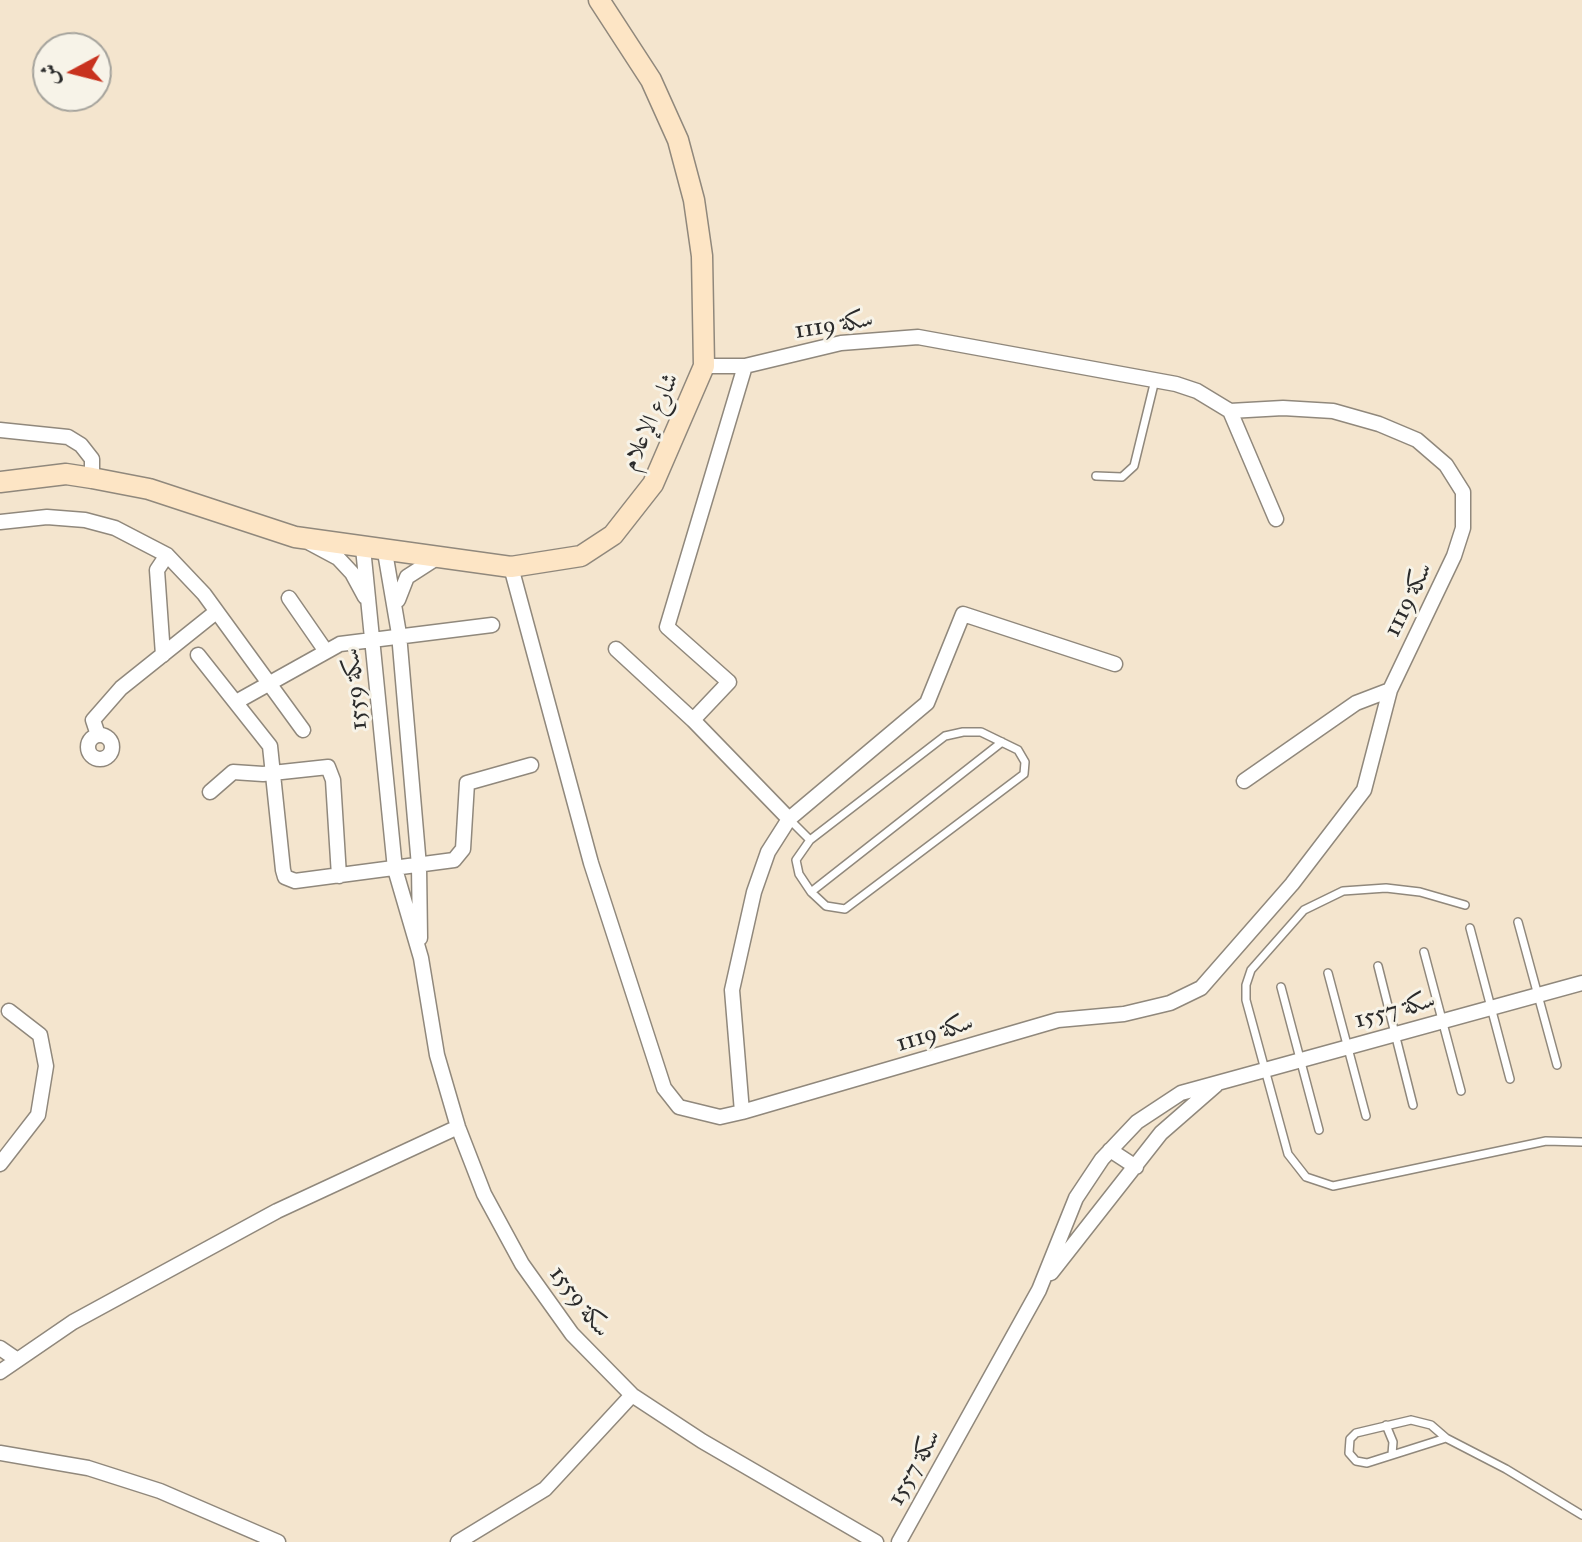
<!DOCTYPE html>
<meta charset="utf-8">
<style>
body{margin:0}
#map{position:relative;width:1582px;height:1542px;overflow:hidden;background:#f4e5ce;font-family:"IM FELL Great Primer",Amiri,serif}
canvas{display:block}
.north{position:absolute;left:32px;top:32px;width:80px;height:80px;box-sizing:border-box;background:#f7f3e8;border:2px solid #a5a39c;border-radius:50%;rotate:263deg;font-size:22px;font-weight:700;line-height:32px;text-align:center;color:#2b2b2b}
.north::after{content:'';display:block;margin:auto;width:28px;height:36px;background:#c8321e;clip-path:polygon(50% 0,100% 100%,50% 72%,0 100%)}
</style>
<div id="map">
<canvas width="1582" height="1542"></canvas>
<div class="north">ش</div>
</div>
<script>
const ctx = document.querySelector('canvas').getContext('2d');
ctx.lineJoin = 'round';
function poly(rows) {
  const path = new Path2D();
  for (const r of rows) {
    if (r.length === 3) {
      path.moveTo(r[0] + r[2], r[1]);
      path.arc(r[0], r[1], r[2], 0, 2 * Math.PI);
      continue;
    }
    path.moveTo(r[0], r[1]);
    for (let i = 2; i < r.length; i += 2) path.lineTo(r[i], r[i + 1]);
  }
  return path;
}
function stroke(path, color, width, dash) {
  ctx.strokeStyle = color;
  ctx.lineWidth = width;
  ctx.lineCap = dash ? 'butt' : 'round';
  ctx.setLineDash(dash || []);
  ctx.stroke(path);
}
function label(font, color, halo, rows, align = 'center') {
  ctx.font = font + ' "IM FELL Great Primer",Amiri,serif';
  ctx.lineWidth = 6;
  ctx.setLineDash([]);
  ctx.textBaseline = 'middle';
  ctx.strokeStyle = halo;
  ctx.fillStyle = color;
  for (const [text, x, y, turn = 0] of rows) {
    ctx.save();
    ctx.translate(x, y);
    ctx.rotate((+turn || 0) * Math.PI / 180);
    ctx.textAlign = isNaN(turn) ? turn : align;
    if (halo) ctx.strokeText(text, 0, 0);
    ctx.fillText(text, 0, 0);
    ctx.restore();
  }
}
const lane = poly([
 [1096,476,1122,477,1134,466,1155,380],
 [963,732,981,732,1018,750,1025,762,1024,774,845,909,826,906,811,892,799,874,796,860,810,840,945,736,963,732],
 [789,819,810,840],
 [811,892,1002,742],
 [1465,905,1420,892,1386,888,1343,891,1304,910,1251,970,1246,985,1246,1000,1288,1154,1306,1177,1333,1186,1546,1141,1582,1142],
 [1518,922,1557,1065],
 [1470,928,1510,1079],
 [1424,952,1461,1091],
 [1378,966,1413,1105],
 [1328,973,1366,1116],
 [1281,987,1319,1130],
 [1411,1420,1431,1425,1446,1438,1367,1463,1356,1461,1349,1453,1350,1439,1356,1433,1411,1420],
 [1386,1425,1393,1442,1392,1454],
 [1446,1438,1506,1469,1582,1515]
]);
const street = poly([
 [1230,411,1276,519],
 [0,430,68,437,81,445,92,459,92,478],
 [0,522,47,517,85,520,115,528,167,555,204,594,303,730],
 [310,543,338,558,352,573,365,597],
 [363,548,395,869,421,958,437,1055,458,1127,484,1194,522,1264,572,1334,632,1395,702,1441,876,1542],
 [385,552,399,634,419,866,420,938],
 [511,567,591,863,664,1088,679,1107,720,1117,742,1112,1058,1020,1124,1014,1170,1003,1201,988,1292,884,1364,790,1390,690,1454,556,1463,528,1463,492,1446,465,1417,440,1379,424,1333,411,1283,408,1230,411,1197,391,1176,384,918,337,841,343,745,366,704,366],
 [289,598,325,650],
 [398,600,407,577,438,557],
 [616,649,693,720],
 [163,655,157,570,167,555],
 [198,655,270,746,283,870,285,877,295,881,454,860,463,849,467,783,531,765],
 [236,702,340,644,492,625],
 [100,747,12],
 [98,735,93,720,121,688,216,612],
 [1244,781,1356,703,1390,690],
 [210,792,233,772,263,774,328,767,333,780,339,876],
 [789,819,927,703,963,614,1115,664],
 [742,1112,732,990,754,892,768,852,789,819,693,720,729,682,667,627,745,366],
 [1110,1150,1136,1167],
 [0,1164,38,1115,46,1066,40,1035,9,1011],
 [1051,1273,1161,1133,1216,1085],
 [0,1348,16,1359],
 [0,1372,73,1322,277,1211,458,1127],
 [0,1453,88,1468,160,1491,278,1542],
 [458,1542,545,1489,632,1395],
 [899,1542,1039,1290,1076,1198,1102,1159,1137,1122,1181,1093,1582,983]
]);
const secondary = poly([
 [0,482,66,474,92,478,149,489,295,537,511,567,581,556,613,535,653,484,704,366,702,256,694,200,678,140,651,80,599,0]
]);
const streetNames = [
 ["سكة 1119",834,326,-9],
 ["شارع الإعلام",651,422,-65],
 ["سكة 1119",1409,600,-64],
 ["سكة 1559",356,689,-96],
 ["سكة 1557",1395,1011,-15],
 ["سكة 1119",935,1034,-17],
 ["سكة 1559",579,1302,52],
 ["سكة 1557",915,1468,-61]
];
stroke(lane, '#90887c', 10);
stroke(street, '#90887c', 17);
stroke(secondary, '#90887c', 23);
stroke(lane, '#fff', 7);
stroke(street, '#fff', 14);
stroke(secondary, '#fde5c5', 20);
label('24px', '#2b2b2b', '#f7f3e8', streetNames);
</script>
